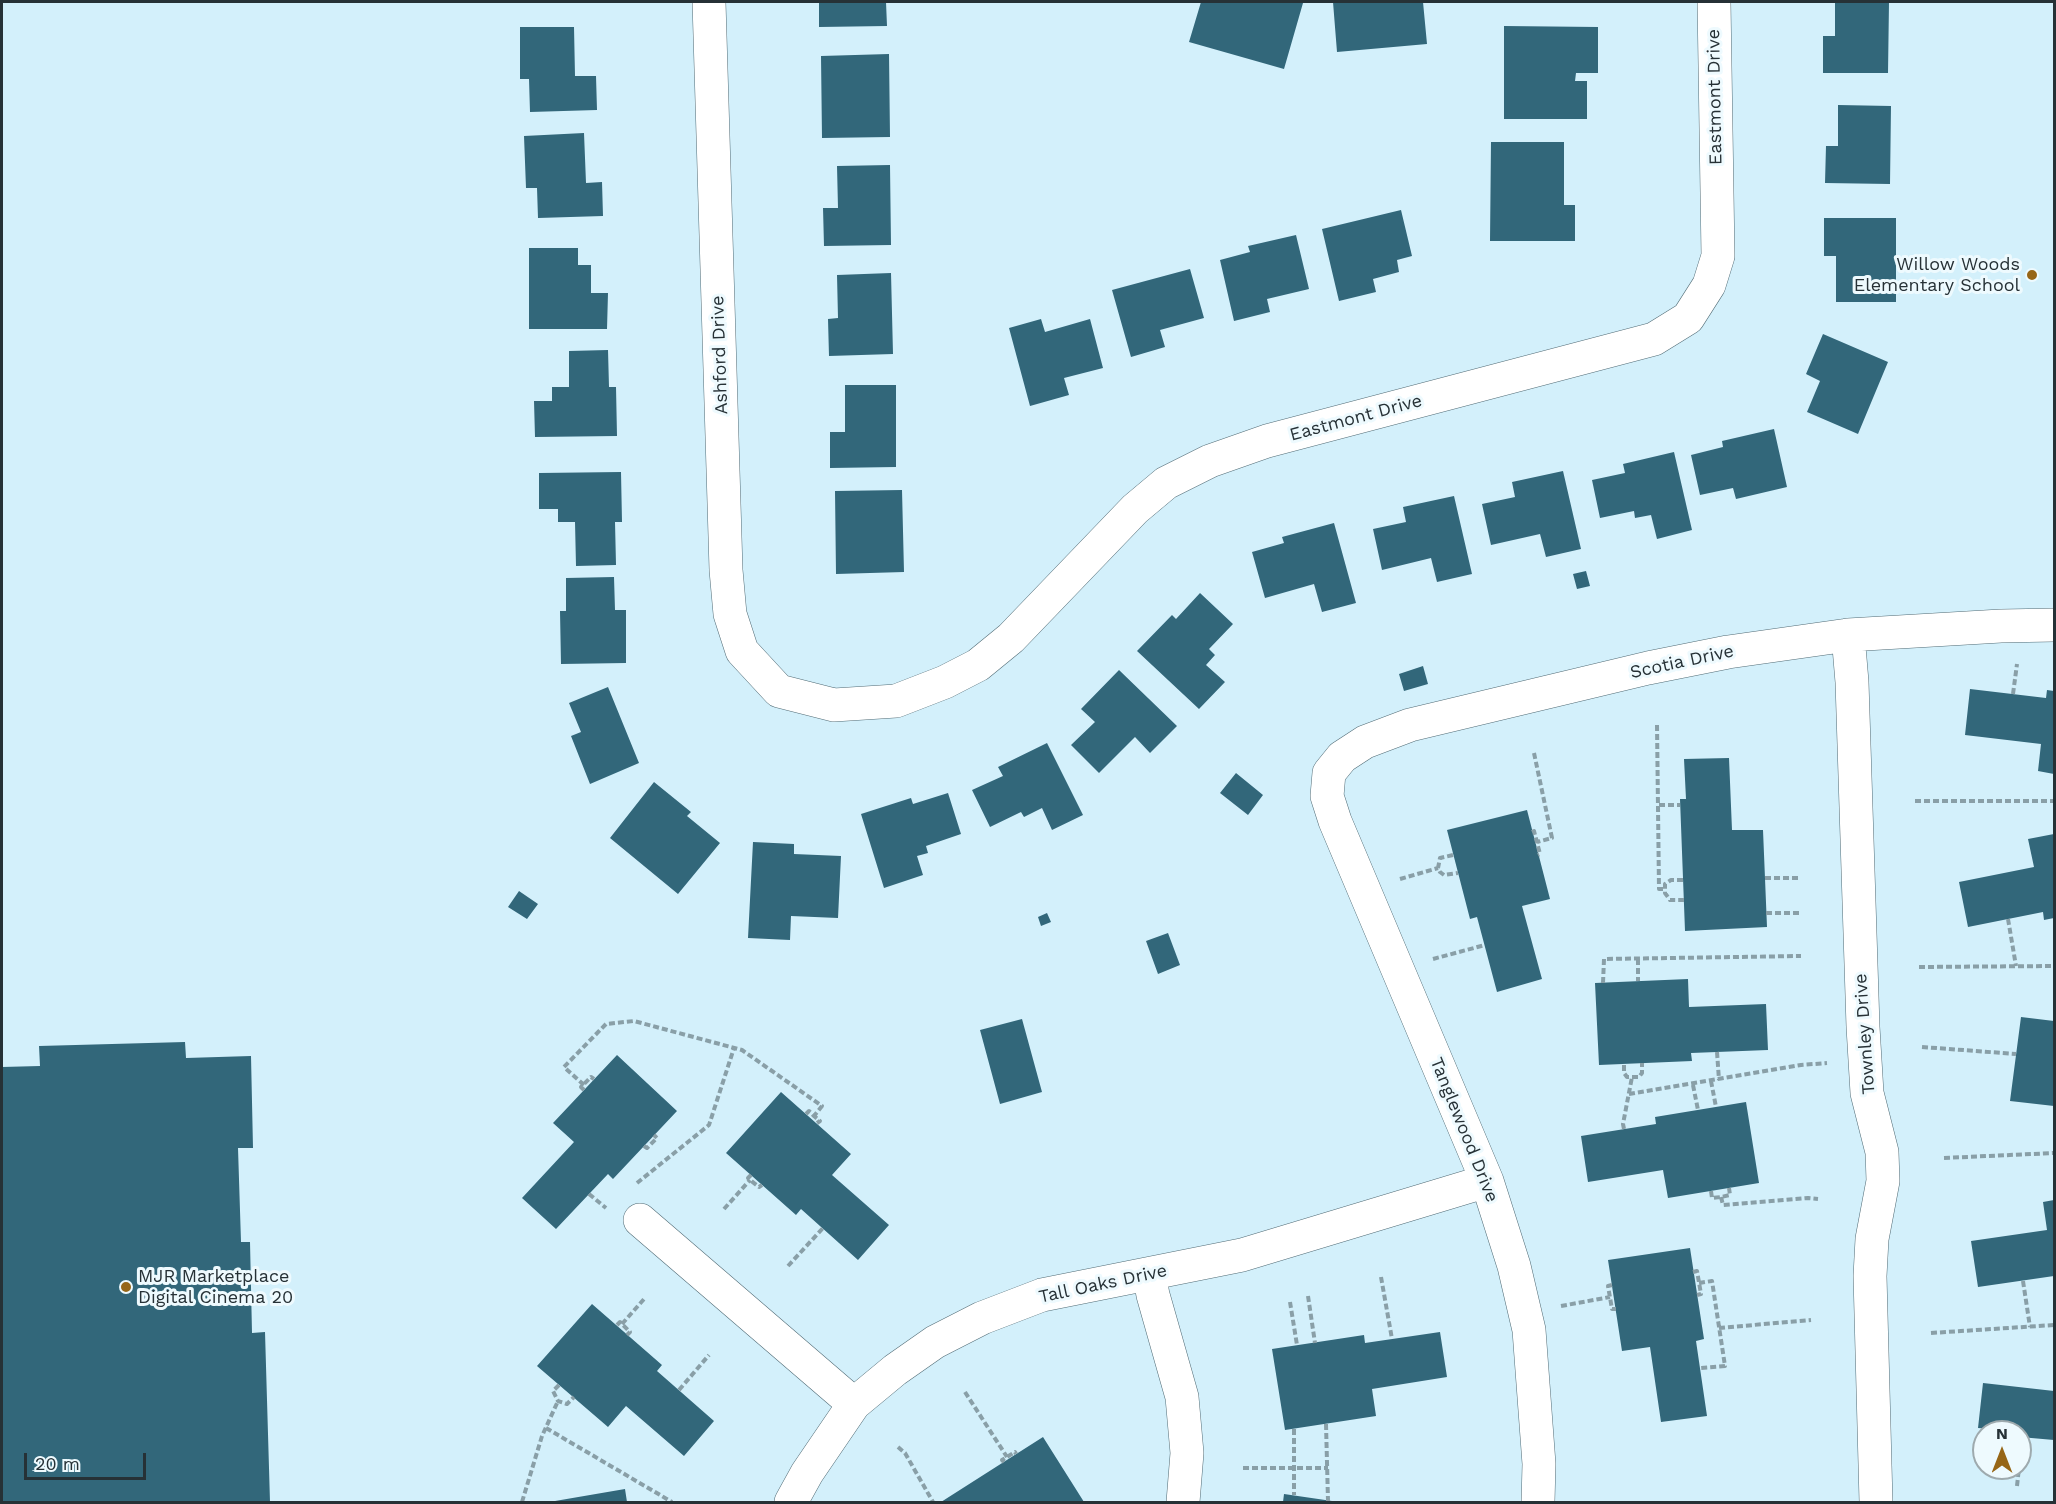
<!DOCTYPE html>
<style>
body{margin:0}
#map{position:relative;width:2056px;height:1504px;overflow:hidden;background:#d3f0fb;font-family:"Work Sans",sans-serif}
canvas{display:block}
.frame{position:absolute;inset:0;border:3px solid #263136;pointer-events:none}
.north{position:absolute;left:1972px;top:1420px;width:60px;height:60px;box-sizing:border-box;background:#eefafe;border:2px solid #9eaaae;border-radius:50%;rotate:0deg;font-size:16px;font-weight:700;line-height:24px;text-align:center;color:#263136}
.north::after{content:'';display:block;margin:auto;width:21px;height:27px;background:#966617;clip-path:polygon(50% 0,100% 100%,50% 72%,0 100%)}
.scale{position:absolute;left:24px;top:1453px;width:122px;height:27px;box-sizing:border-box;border:3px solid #263136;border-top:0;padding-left:8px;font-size:18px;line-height:21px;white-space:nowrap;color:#263136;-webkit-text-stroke:4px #eefafe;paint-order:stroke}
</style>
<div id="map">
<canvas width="2056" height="1504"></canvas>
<div class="frame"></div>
<div class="north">N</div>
<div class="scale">20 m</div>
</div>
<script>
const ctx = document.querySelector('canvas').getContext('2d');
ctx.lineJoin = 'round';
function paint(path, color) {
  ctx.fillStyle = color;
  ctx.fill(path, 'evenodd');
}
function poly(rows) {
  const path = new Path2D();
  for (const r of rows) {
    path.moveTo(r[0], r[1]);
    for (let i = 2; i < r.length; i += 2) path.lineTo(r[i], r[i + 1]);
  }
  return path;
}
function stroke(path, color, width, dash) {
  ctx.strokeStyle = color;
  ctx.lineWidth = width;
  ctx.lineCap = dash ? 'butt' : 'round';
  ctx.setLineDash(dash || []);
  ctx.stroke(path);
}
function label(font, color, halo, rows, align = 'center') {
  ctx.font = font + ' "Work Sans",sans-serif';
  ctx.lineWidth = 6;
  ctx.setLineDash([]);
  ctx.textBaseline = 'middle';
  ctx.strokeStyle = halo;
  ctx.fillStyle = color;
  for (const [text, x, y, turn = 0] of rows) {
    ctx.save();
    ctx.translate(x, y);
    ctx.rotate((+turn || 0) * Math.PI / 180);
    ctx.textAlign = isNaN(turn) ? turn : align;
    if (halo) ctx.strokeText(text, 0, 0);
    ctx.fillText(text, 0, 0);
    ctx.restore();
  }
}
const building = poly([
 [819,2,886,2,887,26,819,27],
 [1201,2,1303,3,1284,69,1189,42],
 [1333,2,1423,2,1427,44,1337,52],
 [1835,2,1889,2,1888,73,1823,73,1823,36,1835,36],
 [1504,26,1598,27,1598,73,1576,73,1575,81,1587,81,1587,119,1504,119],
 [520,27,574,27,575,76,596,76,597,110,530,112,529,79,520,79],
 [889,54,890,137,822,138,821,56],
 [1838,105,1891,106,1890,184,1825,183,1826,146,1838,146],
 [584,133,586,183,602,182,603,216,538,218,537,188,526,188,524,136],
 [1491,142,1564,142,1564,205,1575,205,1575,241,1490,241],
 [890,165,891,245,824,246,823,208,838,208,837,166],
 [1401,210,1412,256,1397,260,1399,272,1373,279,1376,292,1339,301,1322,229],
 [1824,218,1896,218,1896,302,1836,302,1836,256,1824,256],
 [1296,235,1309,289,1267,299,1270,312,1234,321,1220,260,1250,252,1248,246],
 [529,248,578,248,578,265,591,265,591,293,608,293,607,329,529,329],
 [1190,269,1204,318,1160,330,1165,347,1131,357,1112,290],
 [891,273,893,354,829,356,828,319,838,318,837,275],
 [1041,319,1045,332,1090,319,1103,368,1064,378,1069,395,1030,406,1009,328],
 [1823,334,1888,362,1858,434,1807,412,1820,381,1806,374],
 [608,350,609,387,616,387,617,436,535,437,534,401,552,401,552,387,569,387,569,351],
 [845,385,896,385,896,467,830,468,830,432,845,432],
 [1774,429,1787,487,1736,499,1733,488,1700,495,1691,455,1723,447,1722,441],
 [1674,452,1692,530,1657,539,1651,515,1635,518,1634,511,1600,518,1592,480,1625,473,1623,464],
 [1563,471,1581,549,1546,557,1540,534,1491,545,1482,504,1515,497,1512,482],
 [621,472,622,522,615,522,616,565,576,566,575,522,558,522,558,509,539,509,539,473],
 [902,490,904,572,836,574,835,491],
 [1454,496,1472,574,1437,582,1431,558,1382,570,1373,529,1406,522,1403,507],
 [1334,523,1356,603,1322,612,1314,584,1265,598,1252,552,1284,543,1282,537],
 [1586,571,1590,586,1577,589,1573,574],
 [614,577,615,610,626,610,626,663,561,664,560,611,566,611,566,578],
 [1200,593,1233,624,1209,649,1215,655,1206,665,1225,682,1199,709,1137,651,1172,615,1176,619],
 [1423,666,1428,684,1404,691,1399,674],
 [1119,670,1177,726,1150,753,1135,737,1099,773,1071,745,1095,722,1081,709],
 [608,687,639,763,590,784,571,736,581,732,569,703],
 [1970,689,2046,698,2047,690,2054,691,2054,774,2038,771,2041,744,1965,735],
 [1047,743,1083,815,1052,830,1042,808,1024,817,1021,812,990,827,972,790,1003,776,998,767],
 [1729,758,1732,830,1763,830,1767,927,1685,931,1680,799,1686,799,1684,759],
 [1236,773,1263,795,1248,815,1220,793],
 [654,782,691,812,687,816,720,843,678,894,610,838],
 [948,793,961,834,926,846,928,853,917,856,923,875,884,888,861,814,911,798,913,804],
 [1527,810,1550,899,1522,906,1542,979,1497,992,1477,917,1470,919,1447,830],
 [2054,834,2054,918,2044,920,2043,912,1968,927,1959,882,2034,867,2028,839],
 [753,842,794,844,794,854,841,856,838,918,791,916,790,940,748,938],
 [519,891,538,904,527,919,508,907],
 [1047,913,1051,922,1041,926,1038,917],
 [1168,933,1180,965,1158,974,1146,941],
 [1688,979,1689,1007,1766,1004,1768,1050,1691,1053,1692,1061,1599,1065,1595,983],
 [2021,1017,2054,1021,2054,1106,2010,1101],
 [1022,1019,1042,1092,1000,1104,980,1030],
 [185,1042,186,1058,251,1056,253,1148,238,1148,241,1242,250,1242,252,1333,265,1332,270,1502,2,1502,2,1067,40,1066,39,1046],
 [617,1055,677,1111,613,1179,608,1174,556,1229,522,1198,574,1142,553,1123],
 [781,1092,851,1154,832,1175,889,1225,858,1260,801,1209,796,1215,726,1153],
 [1746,1102,1759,1183,1668,1198,1663,1170,1588,1182,1581,1136,1656,1124,1655,1117],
 [2054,1200,2054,1276,1978,1287,1971,1241,2047,1230,2043,1202],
 [1690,1248,1704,1339,1696,1341,1707,1416,1661,1422,1650,1347,1622,1351,1608,1260],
 [592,1304,662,1365,657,1371,714,1421,684,1456,626,1406,608,1427,537,1366],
 [1440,1332,1447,1377,1372,1389,1376,1416,1285,1430,1272,1349,1364,1335,1365,1343],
 [1983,1383,2054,1391,2054,1440,2020,1437,2020,1432,2018,1431,1978,1428],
 [1043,1437,1084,1502,941,1502,1010,1458],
 [625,1489,627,1502,555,1502,555,1501],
 [1284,1494,1332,1501,1332,1502,1283,1502]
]);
const path = poly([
 [2013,694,2017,664],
 [1657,725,1659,889,1665,889],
 [1534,753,1552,838,1537,842],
 [1915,801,2054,801],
 [1659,805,1680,805],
 [1532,832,1534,831,1540,854,1538,855],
 [1453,855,1440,858,1438,868,1440,872,1444,875,1458,873],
 [1765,878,1799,878],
 [1400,879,1438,868],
 [1683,880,1671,880,1665,884,1665,893,1670,900,1684,900],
 [1766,913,1800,913],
 [2008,919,2016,966],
 [1433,959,1485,945],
 [1638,959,1638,981],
 [1919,967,2054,966],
 [1603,983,1604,959,1801,956],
 [1922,1047,2016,1054],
 [1717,1052,1719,1080],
 [1624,1065,1624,1073,1627,1077,1639,1077,1642,1073,1642,1063],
 [1711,1081,1716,1107],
 [584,1085,564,1067,606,1024,634,1021,742,1050,822,1106,814,1116],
 [1693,1085,1698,1110],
 [584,1090,581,1087,591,1077,594,1079],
 [1629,1094,1801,1065,1827,1063],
 [806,1114,809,1111,814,1116,820,1121,817,1123],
 [1624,1129,1623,1124,1632,1077],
 [644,1146,647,1148,657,1138,654,1135],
 [1944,1158,2054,1153],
 [751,1175,748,1178,750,1180,759,1187,762,1185],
 [637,1183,709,1125,734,1048],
 [1711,1191,1712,1198,1721,1197,1730,1195,1729,1188],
 [589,1194,606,1208],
 [1721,1197,1723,1205,1808,1198,1818,1199],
 [724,1209,750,1180],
 [788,1266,823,1228],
 [1693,1272,1697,1271,1701,1294,1697,1295],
 [1381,1277,1392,1339],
 [2023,1281,2030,1327],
 [1699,1283,1712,1281,1725,1366,1700,1368],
 [1612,1285,1608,1286,1612,1309,1616,1309],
 [1308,1296,1315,1343],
 [1290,1302,1297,1345],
 [1561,1306,1610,1297],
 [622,1324,645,1298],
 [617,1325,620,1322,630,1332,627,1335],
 [1719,1328,1811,1320],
 [1931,1333,2054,1325],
 [559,1385,553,1391,558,1401,567,1404,574,1397],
 [679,1390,709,1355],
 [965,1392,1007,1457],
 [1326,1424,1328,1501],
 [546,1428,672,1502],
 [1294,1429,1294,1495],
 [898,1447,905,1453,933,1502],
 [2020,1453,2021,1437],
 [1004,1462,1002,1460,1015,1452,1016,1454],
 [1243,1468,1328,1468],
 [2017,1486,2019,1468],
 [522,1502,542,1436,558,1401]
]);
const minor = poly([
 [709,2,726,570,730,614,742,651,779,691,834,705,896,701,945,682,978,665,1011,638,1135,509,1166,483,1210,461,1267,441,1654,339,1688,318,1709,285,1718,256,1714,2],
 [1848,635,1852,682,1863,1027,1867,1093,1882,1152,1883,1181,1872,1239,1870,1276,1876,1502],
 [640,1220,854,1404],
 [1149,1274,1153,1295,1182,1397,1187,1453,1183,1502],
 [791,1502,807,1473,854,1404,895,1370,935,1342,982,1318,1042,1295,1242,1255,1487,1181],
 [1538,1502,1539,1464,1529,1330,1514,1266,1487,1181,1335,821,1327,796,1329,773,1342,757,1365,742,1410,725,1648,668,1728,652,1848,635,2001,626,2054,625]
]);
const markers = [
 [2032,275,6,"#966617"],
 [126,1287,6,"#966617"]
];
const streetNames = [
 ["Eastmont Drive",1715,97,-91],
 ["Ashford Drive",720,355,-92],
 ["Eastmont Drive",1356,418,-15],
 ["Scotia Drive",1682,662,-12],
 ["Townley Drive",1865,1034,-94],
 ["Tanglewood Drive",1464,1130,68],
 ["Tall Oaks Drive",1103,1284,-12]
];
const poiNames = [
 ["Willow Woods",2020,265],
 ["Elementary School",2020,286],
 ["MJR Marketplace",138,1277,"left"],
 ["Digital Cinema 20",138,1298,"left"]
];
paint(building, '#32677a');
stroke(minor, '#526c76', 34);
stroke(path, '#899fa7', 4, [6, 3]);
stroke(minor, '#fff', 33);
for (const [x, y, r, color] of markers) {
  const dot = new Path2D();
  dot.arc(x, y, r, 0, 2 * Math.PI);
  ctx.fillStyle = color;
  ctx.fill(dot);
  stroke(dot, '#eefafe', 2);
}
label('18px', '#263136', '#eefafe', streetNames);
label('18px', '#263136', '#eefafe', poiNames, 'right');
</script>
